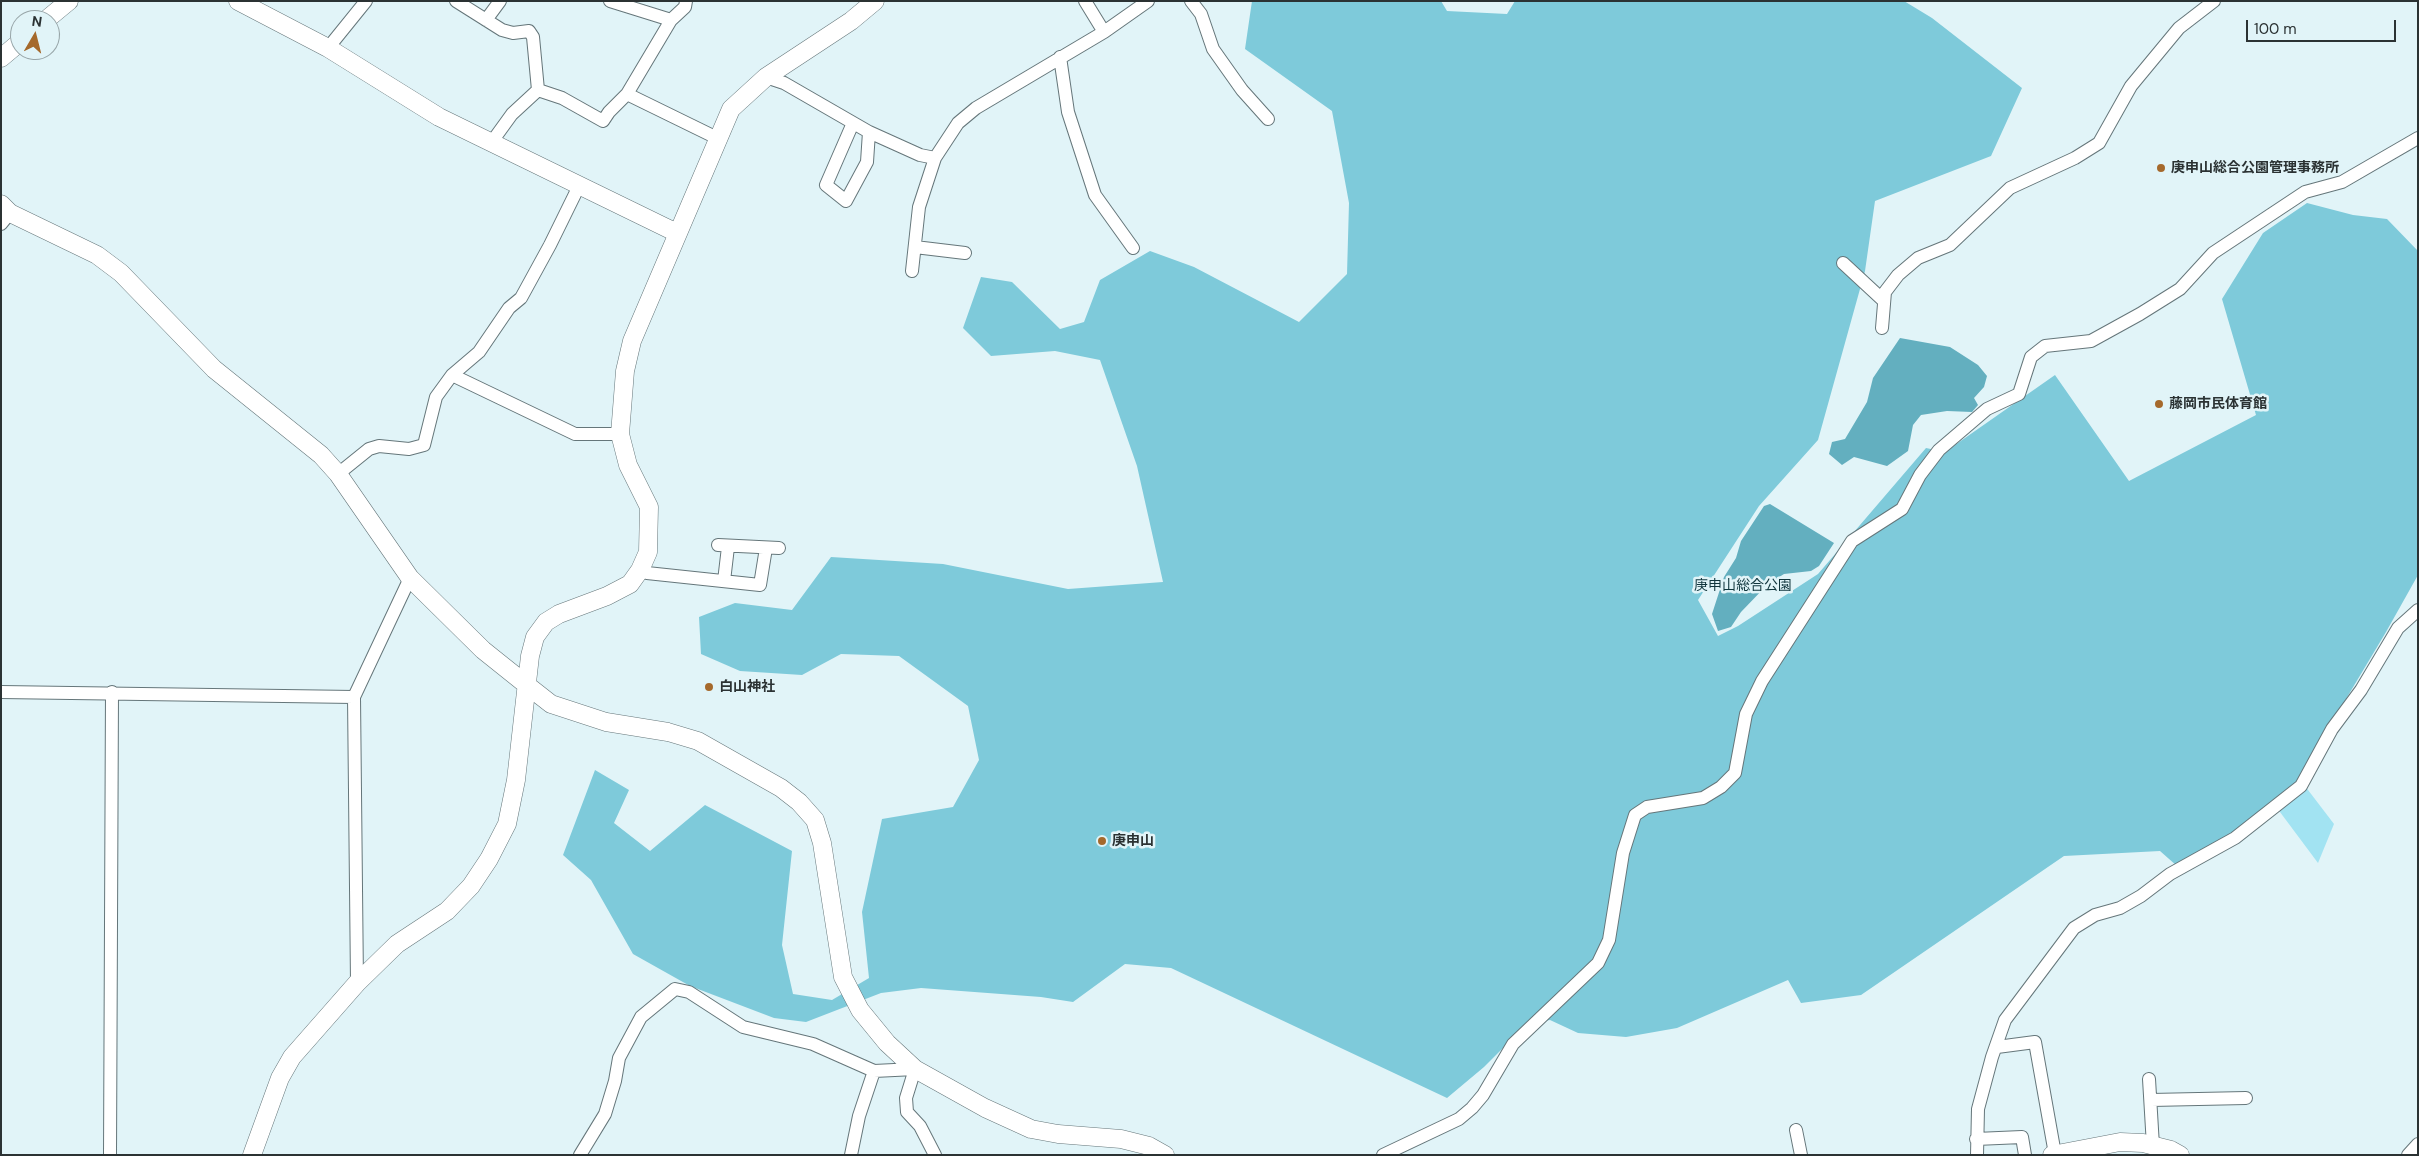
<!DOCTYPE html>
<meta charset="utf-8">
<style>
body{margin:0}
#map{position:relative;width:2419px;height:1156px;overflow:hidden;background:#e1f4f8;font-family:"DM Sans",sans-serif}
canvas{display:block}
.frame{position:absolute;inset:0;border:2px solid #2b3233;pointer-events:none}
.north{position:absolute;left:10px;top:10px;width:50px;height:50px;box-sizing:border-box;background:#e1f4f8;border:1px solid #98a6a9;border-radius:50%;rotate:8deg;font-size:14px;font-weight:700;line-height:20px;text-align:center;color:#2b3233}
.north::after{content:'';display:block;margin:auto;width:18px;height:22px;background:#a5692c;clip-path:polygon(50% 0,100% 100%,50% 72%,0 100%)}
.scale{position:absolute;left:2246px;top:20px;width:150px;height:22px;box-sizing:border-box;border:2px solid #2b3233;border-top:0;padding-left:6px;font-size:15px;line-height:18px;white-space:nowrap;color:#2b3233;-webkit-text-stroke:4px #e1f4f8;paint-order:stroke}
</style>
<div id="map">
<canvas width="2419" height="1156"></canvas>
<div class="frame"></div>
<div class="north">N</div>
<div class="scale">100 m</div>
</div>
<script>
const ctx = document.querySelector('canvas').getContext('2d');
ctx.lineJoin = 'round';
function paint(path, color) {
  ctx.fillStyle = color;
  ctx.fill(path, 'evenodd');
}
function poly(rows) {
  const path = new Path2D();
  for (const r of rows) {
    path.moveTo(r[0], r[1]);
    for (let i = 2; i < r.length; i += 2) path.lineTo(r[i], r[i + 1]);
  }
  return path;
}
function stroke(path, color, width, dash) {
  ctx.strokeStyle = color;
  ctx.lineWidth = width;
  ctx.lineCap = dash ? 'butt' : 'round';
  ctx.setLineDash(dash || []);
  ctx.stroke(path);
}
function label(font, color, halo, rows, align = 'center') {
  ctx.font = font + ' "DM Sans","Noto Sans JP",sans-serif';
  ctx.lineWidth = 5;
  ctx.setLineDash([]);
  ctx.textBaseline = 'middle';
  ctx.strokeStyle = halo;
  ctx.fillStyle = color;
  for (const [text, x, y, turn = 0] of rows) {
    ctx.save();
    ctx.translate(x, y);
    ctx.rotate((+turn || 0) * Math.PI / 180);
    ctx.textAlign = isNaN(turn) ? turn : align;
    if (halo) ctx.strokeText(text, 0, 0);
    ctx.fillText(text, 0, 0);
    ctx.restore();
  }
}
const green = poly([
 [2305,786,2334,824,2318,863,2277,808]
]);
const forest = poly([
 [1252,1,1441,1,1447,11,1507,14,1515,1,1904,1,1932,18,2022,88,1991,156,1875,201,1865,271,1818,440,1759,506,1698,600,1718,636,1738,626,1818,574,1926,448,1945,452,2055,375,2129,481,2256,415,2222,299,2263,233,2307,203,2353,215,2387,219,2418,251,2418,575,2386,632,2297,781,2230,835,2177,866,2160,851,2064,856,1861,995,1801,1003,1788,980,1677,1028,1626,1037,1578,1033,1550,1020,1527,1024,1484,1067,1447,1098,1171,968,1125,964,1073,1002,1041,997,921,988,881,993,806,1022,774,1018,690,986,633,954,591,880,563,855,595,770,629,790,614,823,650,851,705,805,792,851,782,945,793,994,832,1000,869,978,862,912,882,819,953,807,979,760,968,706,899,656,841,654,802,675,740,671,701,654,699,617,735,603,792,610,831,557,943,564,1068,589,1163,582,1137,466,1100,360,1055,351,991,356,963,328,981,277,1012,282,1060,329,1084,322,1100,280,1150,251,1194,267,1299,322,1347,274,1349,203,1332,111,1245,49]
]);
const water = poly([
 [1900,338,1950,347,1978,365,1987,376,1984,387,1974,398,1978,405,1972,412,1947,411,1921,415,1913,425,1908,451,1887,466,1854,457,1842,465,1829,454,1832,442,1845,439,1867,402,1873,378],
 [1770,504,1834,543,1819,566,1811,571,1784,574,1768,584,1741,612,1731,627,1718,631,1712,614,1724,577,1736,558,1741,541,1764,506]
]);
const street = poly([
 [456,1,502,30,513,33,529,31,533,37,538,90],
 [610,1,671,20],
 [1085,1,1104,32],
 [1191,1,1201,14,1213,49,1242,90,1268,119],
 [486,20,500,1],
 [328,48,366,1],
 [1060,57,1068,112,1095,195,1133,248],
 [766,77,784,83,869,132,920,155,935,158],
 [627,94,717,138],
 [853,123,826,185,846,201,867,162,869,132],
 [491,143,512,114,538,90,562,98,603,121,609,112,627,94,671,20,685,7,686,1],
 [1,224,10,213],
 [915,247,965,253],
 [1843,263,1884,301],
 [912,271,919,207,935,158,958,123,976,108,1104,32,1148,1],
 [1882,328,1885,292,1898,275,1918,258,1950,245,2010,188,2075,158,2099,143,2131,86,2179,28,2214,1],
 [452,375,575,434,620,434],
 [338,474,369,449,379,446,409,449,424,445,436,397,452,375,479,352,509,308,521,298,550,245,579,186],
 [718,545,779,548],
 [640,570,647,573,760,585,766,548],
 [724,581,728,547],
 [1,692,354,697],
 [357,983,354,697,410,578],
 [1997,1047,2035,1042,2055,1154],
 [2149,1079,2153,1146],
 [2151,1100,2246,1098],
 [1796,1130,1801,1155],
 [1976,1139,2022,1137,2025,1155],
 [110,1155,112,692],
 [580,1155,605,1114,615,1081,619,1058,641,1017,675,989,689,992,743,1027,813,1044,874,1071,915,1069,906,1098,907,1112,920,1126,935,1155],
 [851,1155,859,1116,874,1071],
 [1383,1155,1459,1119,1472,1108,1483,1095,1513,1044,1598,963,1609,940,1623,853,1635,815,1647,807,1703,798,1721,787,1735,773,1746,714,1762,681,1852,541,1902,509,1920,475,1939,450,1987,409,2019,394,2031,357,2045,346,2091,341,2140,314,2180,289,2213,253,2305,192,2342,182,2418,138],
 [1977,1155,1978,1109,1992,1057,2005,1020,2074,928,2095,915,2120,908,2141,896,2170,874,2235,838,2301,786,2332,729,2361,690,2398,628,2418,610],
 [2408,1155,2418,1144]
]);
const secondary = poly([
 [238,1,328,48,439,117,677,233],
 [46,20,69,1],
 [1,58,20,42],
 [1,204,10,213,97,255,121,273,214,369,321,455,338,474,410,578,483,650,528,686,551,704,606,722,668,732,698,741,781,788,799,802,815,820,822,843,843,977,860,1010,887,1043,915,1069,985,1108,1031,1129,1058,1134,1121,1139,1149,1146,1165,1155],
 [252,1155,280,1078,292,1057,357,983,397,944,447,911,471,886,489,859,507,824,516,780,530,656,535,637,546,622,559,614,607,596,630,584,640,570,648,552,649,507,628,465,620,434,625,371,632,341,731,109,766,77,851,21,875,1],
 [2052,1155,2120,1142,2143,1143,2171,1150,2180,1155]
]);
const markers = [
 [2161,168,5,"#a5692c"],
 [2159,404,5,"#a5692c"],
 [709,687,5,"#a5692c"],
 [1102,841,5,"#a5692c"]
];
const poiNames = [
 ["庚申山総合公園管理事務所",2171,168],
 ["藤岡市民体育館",2169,404],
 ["白山神社",719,687],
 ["庚申山",1112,841]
];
const parkNames = [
 ["庚申山総合公園",1743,586]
];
paint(green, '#a2e3f2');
paint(forest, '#7ecada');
paint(water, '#63afbf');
stroke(street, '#65767a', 14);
stroke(secondary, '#65767a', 19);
stroke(street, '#fff', 12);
stroke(secondary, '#fff', 18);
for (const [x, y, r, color] of markers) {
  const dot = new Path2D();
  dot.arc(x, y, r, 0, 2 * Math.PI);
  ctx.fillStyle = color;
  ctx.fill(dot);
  stroke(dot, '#e1f4f8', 2);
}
label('bold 14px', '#2b3233', '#e1f4f8', poiNames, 'left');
label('14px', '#10353c', '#e1f4f8', parkNames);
</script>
